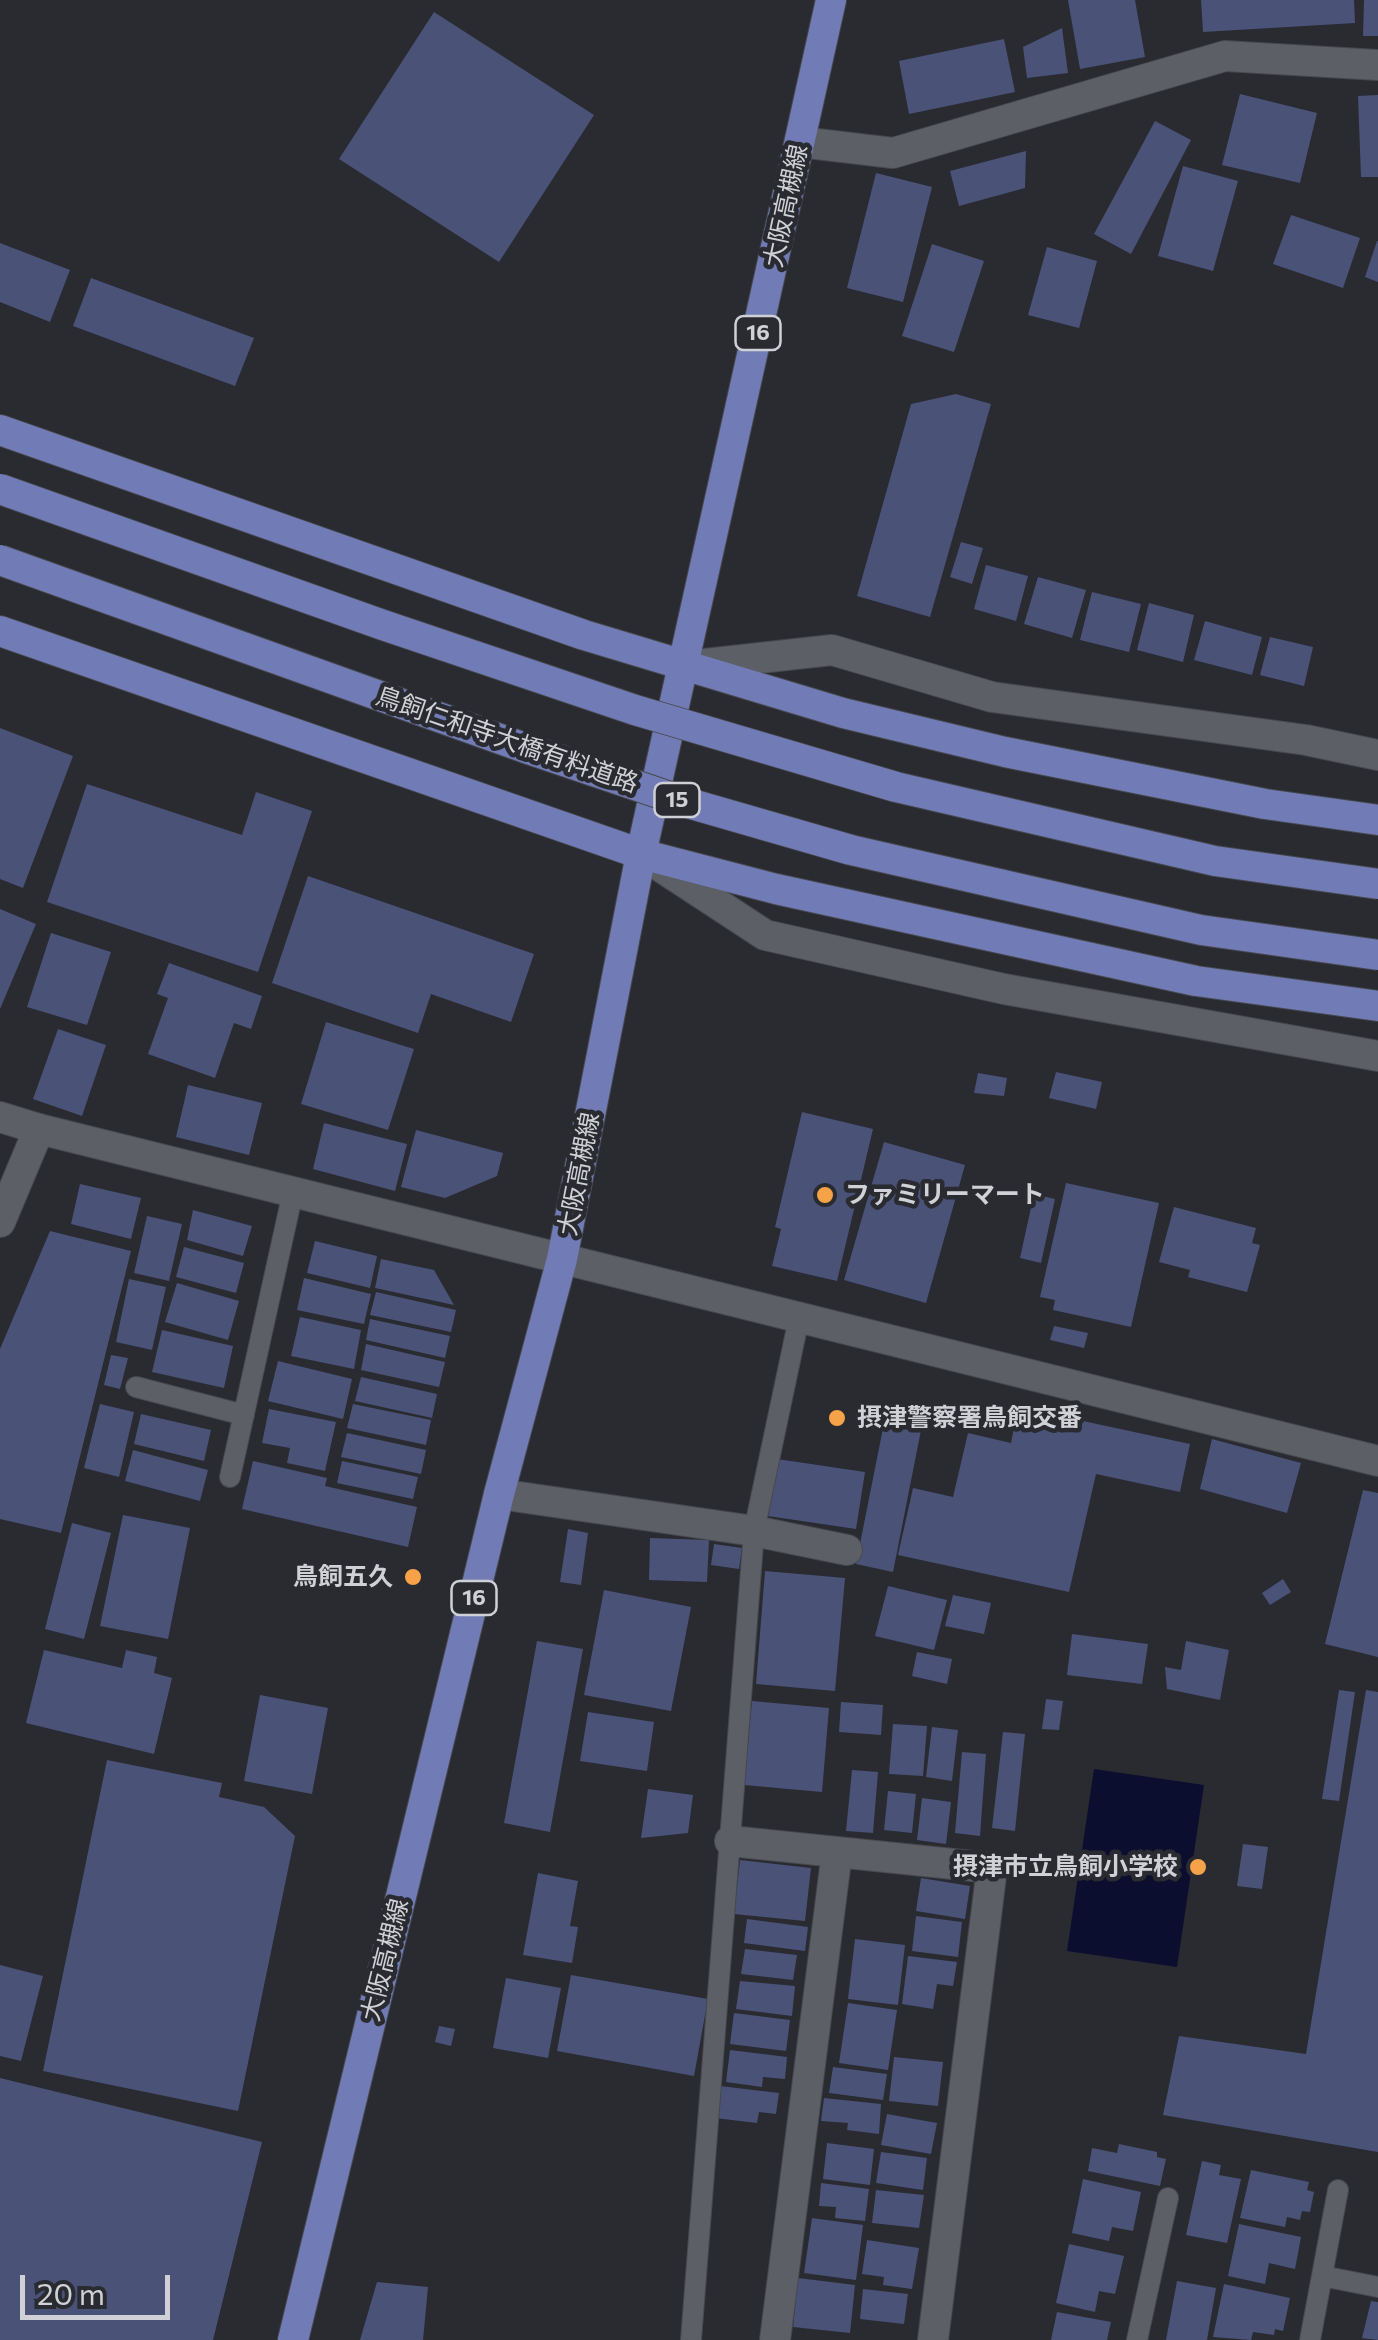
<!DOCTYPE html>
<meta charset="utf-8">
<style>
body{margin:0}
#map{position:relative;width:1378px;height:2340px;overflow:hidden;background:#292b31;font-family:Commissioner,sans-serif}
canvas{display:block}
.scale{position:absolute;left:20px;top:2275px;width:150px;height:45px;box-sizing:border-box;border:5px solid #d0d1d6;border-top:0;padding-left:12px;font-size:30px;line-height:35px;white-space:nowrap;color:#d0d1d6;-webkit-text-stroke:8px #292b31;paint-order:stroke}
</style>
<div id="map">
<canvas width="1378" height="2340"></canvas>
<div class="scale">20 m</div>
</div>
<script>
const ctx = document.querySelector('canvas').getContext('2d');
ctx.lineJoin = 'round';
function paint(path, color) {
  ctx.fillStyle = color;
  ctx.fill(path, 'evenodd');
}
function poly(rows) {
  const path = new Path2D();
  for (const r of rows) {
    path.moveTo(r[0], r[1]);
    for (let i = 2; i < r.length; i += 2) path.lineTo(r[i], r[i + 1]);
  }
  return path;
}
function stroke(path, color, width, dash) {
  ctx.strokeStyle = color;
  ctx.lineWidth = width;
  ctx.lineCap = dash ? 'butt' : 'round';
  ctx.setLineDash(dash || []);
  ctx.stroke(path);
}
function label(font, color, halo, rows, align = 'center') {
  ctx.font = font + ' Commissioner,"Noto Sans JP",sans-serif';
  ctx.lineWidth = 9;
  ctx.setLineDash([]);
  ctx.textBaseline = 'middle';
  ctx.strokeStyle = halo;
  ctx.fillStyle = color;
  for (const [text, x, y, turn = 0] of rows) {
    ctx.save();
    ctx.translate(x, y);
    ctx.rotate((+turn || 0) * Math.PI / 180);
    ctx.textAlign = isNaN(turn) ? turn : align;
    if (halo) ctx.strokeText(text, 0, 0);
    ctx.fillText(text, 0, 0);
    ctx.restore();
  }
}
const water = poly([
 [1094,1769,1204,1785,1177,1967,1067,1951]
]);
const building = poly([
 [1068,0,1135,0,1145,57,1080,69],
 [1201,0,1354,0,1355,23,1203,32],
 [1364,0,1378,0,1378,36,1363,36],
 [434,12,594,115,499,262,339,159],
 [1062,28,1068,73,1027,78,1023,47],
 [1004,39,1015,92,909,114,899,61],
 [1240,94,1317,113,1300,183,1222,165],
 [1378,95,1378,177,1361,177,1358,96],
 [1155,121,1191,140,1131,254,1094,234],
 [1026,151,1025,188,959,206,950,171],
 [1183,166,1238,181,1213,271,1158,256],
 [876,173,932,187,903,302,847,288],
 [1291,215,1360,238,1343,288,1273,264],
 [1377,241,1378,241,1378,282,1365,277],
 [0,243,70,270,50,322,0,302],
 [932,244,984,261,954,352,902,336],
 [1047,247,1097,261,1079,328,1028,315],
 [91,278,254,338,235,386,73,326],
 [956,394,991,404,930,617,857,596,911,404],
 [961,542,983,548,972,584,950,577],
 [986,565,1028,576,1016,621,974,609],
 [1038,577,1086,590,1072,638,1024,624],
 [1092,592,1141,604,1129,652,1080,640],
 [1149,603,1194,615,1183,662,1137,650],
 [1205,621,1262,637,1252,675,1194,660],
 [1270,637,1313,647,1304,686,1260,675],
 [0,728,73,756,23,888,0,879],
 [87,784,242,835,256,792,312,811,258,972,47,902],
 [308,876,534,954,511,1022,431,994,418,1033,272,983],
 [0,909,36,924,0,1009],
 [51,933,111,952,87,1025,27,1007],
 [169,963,262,996,251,1029,234,1023,215,1078,148,1054,168,998,157,994],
 [326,1022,414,1049,388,1130,301,1104],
 [58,1029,106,1045,82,1116,33,1099],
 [1056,1072,1102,1082,1096,1109,1049,1098],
 [978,1073,1007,1078,1004,1096,974,1093],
 [188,1085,262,1103,249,1155,176,1137],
 [802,1112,873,1129,837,1281,772,1266,781,1229,775,1227],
 [324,1123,407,1144,395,1191,313,1169],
 [416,1130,503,1153,497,1176,445,1198,401,1187],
 [884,1142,965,1165,926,1303,844,1280],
 [1066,1183,1159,1203,1131,1327,1053,1310,1055,1300,1040,1297],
 [80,1184,141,1198,131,1239,71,1224],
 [1034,1194,1055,1199,1041,1263,1020,1258],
 [1174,1207,1256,1228,1252,1243,1260,1245,1247,1292,1188,1277,1190,1270,1159,1262],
 [193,1210,252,1226,243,1256,187,1240],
 [147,1216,182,1224,169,1281,134,1273],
 [50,1231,131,1251,61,1533,0,1519,0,1349],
 [315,1241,377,1256,370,1288,307,1273],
 [184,1247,244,1263,236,1293,176,1277],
 [381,1259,434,1270,454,1305,375,1288],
 [304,1278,371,1294,364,1324,297,1310],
 [129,1279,166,1287,152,1350,116,1342],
 [177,1283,239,1301,228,1340,165,1322],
 [376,1292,456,1310,451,1332,370,1315],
 [300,1317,361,1330,354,1369,291,1356],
 [370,1319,450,1336,445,1358,366,1340],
 [1054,1326,1088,1333,1084,1348,1050,1340],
 [162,1330,233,1346,224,1388,152,1372],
 [366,1344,445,1362,439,1387,361,1370],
 [111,1355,128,1358,120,1389,104,1385],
 [278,1361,352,1379,343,1419,268,1401],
 [361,1377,437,1394,432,1418,355,1401],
 [100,1404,134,1412,119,1477,84,1468],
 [353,1404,431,1420,426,1445,347,1428],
 [1018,1407,1190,1444,1180,1492,1096,1474,1069,1592,898,1555,913,1488,953,1497,968,1433,1011,1443],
 [269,1409,336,1422,325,1471,287,1463,290,1448,262,1443],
 [886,1413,923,1420,893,1572,856,1564],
 [141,1414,211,1430,204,1461,134,1444],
 [347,1433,426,1450,421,1474,341,1457],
 [1212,1439,1301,1463,1287,1513,1200,1489],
 [133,1450,208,1470,200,1501,125,1481],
 [777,1459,865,1472,856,1529,768,1516],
 [253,1461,327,1478,325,1486,417,1507,408,1547,242,1509],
 [342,1461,418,1477,413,1499,337,1483],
 [1363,1490,1378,1493,1378,1657,1325,1644],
 [123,1515,190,1528,168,1639,100,1626],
 [72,1523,111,1533,84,1639,45,1629],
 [568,1529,588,1533,581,1585,560,1582],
 [650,1538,709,1540,707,1582,649,1580],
 [714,1544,742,1548,739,1569,711,1565],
 [765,1571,845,1578,835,1691,756,1684],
 [1283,1579,1291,1592,1270,1605,1262,1593],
 [888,1586,947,1600,934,1650,875,1636],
 [604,1590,691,1607,671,1711,584,1695],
 [953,1595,991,1603,984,1634,945,1626],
 [1072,1634,1148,1644,1142,1684,1067,1675],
 [537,1641,583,1649,550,1832,504,1823],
 [1186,1641,1229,1650,1220,1700,1167,1689,1165,1667,1181,1670],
 [44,1650,122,1668,126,1650,157,1657,154,1673,172,1678,154,1754,26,1723],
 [917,1652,952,1659,947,1684,912,1676],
 [1339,1690,1355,1692,1339,1801,1322,1799],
 [1366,1690,1378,1692,1378,2152,1163,2115,1179,2036,1306,2054],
 [260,1695,328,1708,312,1794,244,1781],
 [1046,1699,1063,1701,1059,1730,1042,1729],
 [752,1701,829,1708,822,1792,744,1785],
 [841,1702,883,1705,881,1735,839,1732],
 [588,1712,654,1722,647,1771,580,1761],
 [893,1724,927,1726,923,1776,889,1774],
 [932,1727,958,1730,952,1781,926,1777],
 [1003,1732,1025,1734,1015,1831,992,1828],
 [962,1752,986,1754,980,1836,955,1833],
 [107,1760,222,1783,219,1797,264,1807,295,1836,238,2111,43,2071],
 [852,1770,878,1772,873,1833,846,1831],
 [648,1789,693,1795,688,1833,641,1838],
 [888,1791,916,1794,912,1833,884,1830],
 [922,1798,951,1802,946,1844,917,1840],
 [1243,1844,1268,1847,1262,1889,1237,1886],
 [740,1860,811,1868,805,1921,734,1914],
 [538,1873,578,1881,570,1926,578,1927,572,1963,523,1955],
 [921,1878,970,1886,965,1919,916,1911],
 [916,1916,962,1922,958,1957,912,1951],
 [747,1919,808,1927,805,1951,744,1943],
 [855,1939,905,1945,898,2005,848,1999],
 [745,1949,797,1955,793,1980,741,1974],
 [908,1956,957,1962,953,1986,937,1984,933,2009,902,2004],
 [0,1965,43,1976,21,2061,0,2056],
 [571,1975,708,1999,694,2076,557,2051],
 [506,1978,561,1988,548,2058,493,2048],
 [740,1981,795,1986,792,2016,736,2009],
 [848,2003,897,2010,888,2070,839,2063],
 [734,2013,790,2020,786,2051,730,2044],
 [439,2026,455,2029,451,2046,435,2042],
 [730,2050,787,2057,785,2079,763,2077,762,2087,726,2082],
 [894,2057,943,2062,938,2106,889,2101],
 [833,2067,887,2074,883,2100,829,2093],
 [0,2078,262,2142,213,2340,0,2340],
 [720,2086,779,2093,776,2114,759,2112,757,2123,715,2118],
 [824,2098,881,2104,879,2134,847,2130,848,2123,821,2121],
 [887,2114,937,2123,931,2154,881,2145],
 [827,2143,874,2149,870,2185,823,2179],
 [1119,2144,1157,2152,1157,2157,1166,2159,1160,2186,1088,2171,1092,2148,1117,2153],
 [881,2152,927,2158,923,2190,876,2183],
 [1202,2161,1221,2165,1219,2175,1241,2179,1227,2243,1186,2235],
 [1251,2170,1309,2182,1307,2190,1314,2192,1310,2212,1302,2211,1300,2220,1287,2217,1285,2227,1240,2218],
 [1083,2179,1141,2192,1133,2231,1112,2227,1109,2241,1072,2233],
 [821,2183,869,2189,865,2221,835,2218,836,2207,819,2206],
 [876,2190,924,2195,919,2228,872,2223],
 [812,2218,863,2225,856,2280,804,2273],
 [1239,2224,1301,2237,1295,2269,1269,2263,1265,2284,1228,2276],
 [867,2240,919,2248,912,2289,883,2285,884,2277,862,2274],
 [1069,2244,1124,2256,1115,2294,1099,2291,1095,2312,1056,2303],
 [798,2278,855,2285,850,2333,793,2327],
 [1177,2281,1216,2288,1207,2340,1166,2340],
 [377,2282,428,2287,423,2340,360,2340],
 [1224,2284,1290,2298,1283,2331,1275,2329,1274,2335,1253,2332,1251,2340,1213,2337],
 [863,2289,908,2294,904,2324,860,2319],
 [1371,2301,1378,2302,1378,2340,1362,2338],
 [1057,2312,1111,2322,1107,2340,1051,2340]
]);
const lane = poly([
 [136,1387,244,1415],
 [230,1477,293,1192],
 [1322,2276,1378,2287],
 [691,2340,754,1531,799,1318],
 [1137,2340,1168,2198],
 [1310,2340,1338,2190]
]);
const street = poly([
 [800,142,893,153,1225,56,1378,65],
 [687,666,832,650,992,697,1306,740,1378,755],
 [646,857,765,935,1004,989,1378,1056],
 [0,1222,39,1129],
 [499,1494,754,1531,847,1550],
 [730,1841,992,1868,933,2340],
 [775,2340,837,1852]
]);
const secondary = poly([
 [0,1117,39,1129,1378,1461]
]);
const primary = poly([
 [0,430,584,635,843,713,1005,752,1265,804,1378,820],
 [0,631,641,854,776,889,1196,981,1378,1006],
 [293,2340,499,1494,562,1259,641,854,831,0]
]);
const primaryBridge = poly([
 [0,489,383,625,635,710,896,787,1215,861,1378,884],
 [0,560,528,749,688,803,851,850,1201,930,1378,955]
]);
const markers = [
 [825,1195,10,"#f6a248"],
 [837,1418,10,"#f6a248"],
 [413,1577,10,"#f6a248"],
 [1198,1867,10,"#f6a248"]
];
const shields = [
 [758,333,45],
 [677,800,45],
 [474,1598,45]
];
const shieldNames = [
 ["16",758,333],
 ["15",677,800],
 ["16",474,1598]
];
const streetNames = [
 ["大阪高槻線",786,206,-78],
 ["鳥飼仁和寺大橋有料道路",507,740,19],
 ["大阪高槻線",579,1174,-79],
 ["大阪高槻線",385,1960,-76]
];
const poiNames = [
 ["ファミリーマート",845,1195],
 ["摂津警察署鳥飼交番",857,1418],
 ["鳥飼五久",393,1577,"right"],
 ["摂津市立鳥飼小学校",1178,1867,"right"]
];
paint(water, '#0b0e2e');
paint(building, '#4a5278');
stroke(lane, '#47484e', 22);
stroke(street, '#47484e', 32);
stroke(secondary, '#47484e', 32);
stroke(primary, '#47484e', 32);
stroke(lane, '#5d5f66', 20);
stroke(street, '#5d5f66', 30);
stroke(secondary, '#5d5f66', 30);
stroke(primary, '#717cb7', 30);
stroke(primaryBridge, '#47484e', 32, []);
stroke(primaryBridge, '#717cb7', 30);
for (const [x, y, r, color] of markers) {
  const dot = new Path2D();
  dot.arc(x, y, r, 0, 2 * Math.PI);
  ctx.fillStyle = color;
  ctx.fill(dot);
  stroke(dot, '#292b31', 4);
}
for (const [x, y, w] of shields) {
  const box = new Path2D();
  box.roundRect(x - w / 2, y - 17, w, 34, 8);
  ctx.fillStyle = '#292b31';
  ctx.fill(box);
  stroke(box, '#d0d1d6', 2.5);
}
label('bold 22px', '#d0d1d6', null, shieldNames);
label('25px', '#d0d1d6', '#292b31', streetNames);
label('bold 25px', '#d0d1d6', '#292b31', poiNames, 'left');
</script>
